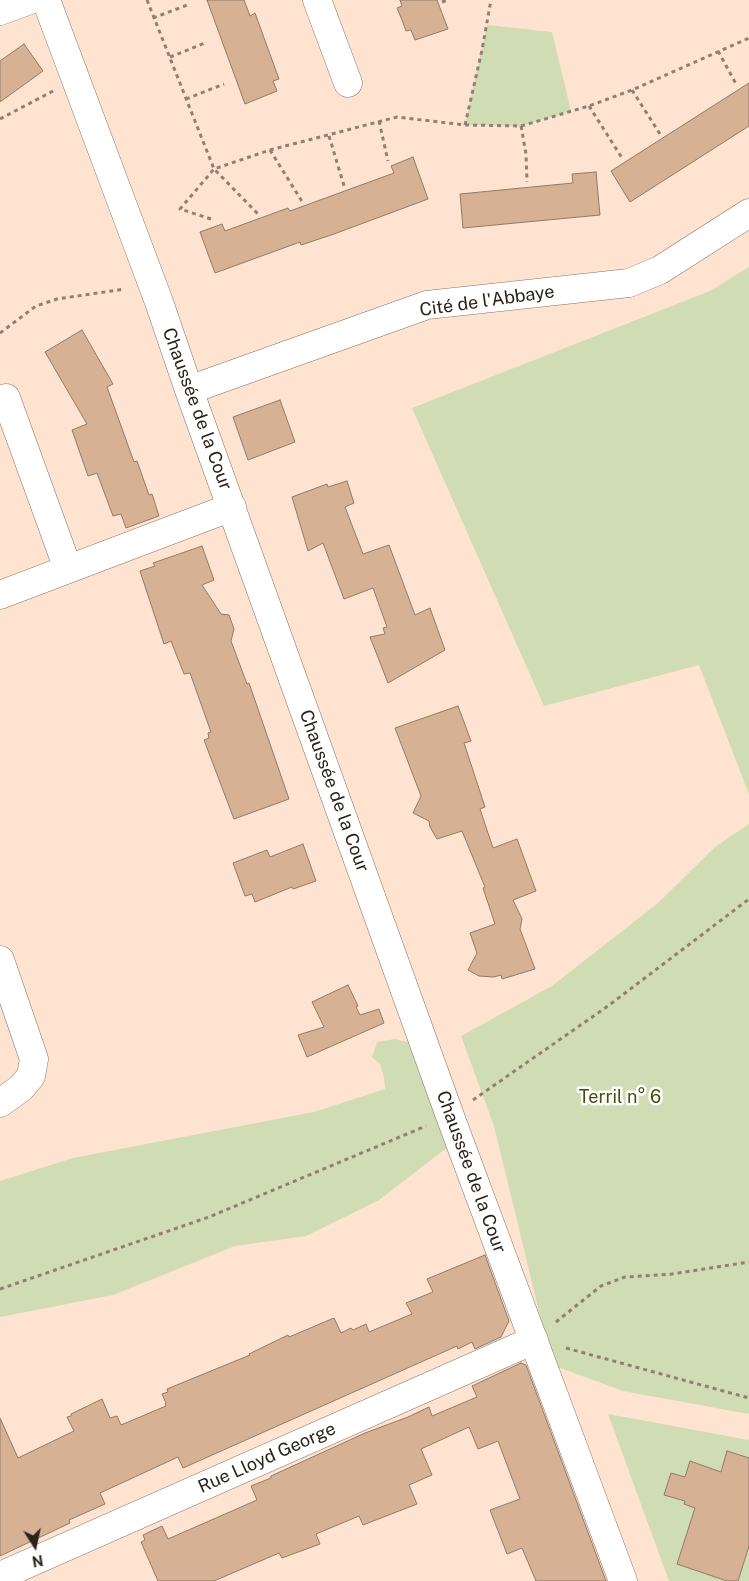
<!DOCTYPE html>
<meta charset="utf-8">
<style>
body{margin:0}
#map{position:relative;width:749px;height:1581px;overflow:hidden;background:#fee4d0;font-family:"Public Sans",sans-serif}
canvas{display:block}
.north{position:absolute;left:10px;top:1521px;width:50px;height:50px;-webkit-text-stroke:4px #fff;paint-order:stroke;rotate:170deg;font-size:14px;font-weight:700;line-height:20px;text-align:center;color:#2b221a}
.north::after{content:'';display:block;margin:auto;width:18px;height:22px;background:#2b221a;clip-path:polygon(50% 0,100% 100%,50% 72%,0 100%)}
</style>
<div id="map">
<canvas width="749" height="1581"></canvas>
<div class="north">N</div>
</div>
<script>
const ctx = document.querySelector('canvas').getContext('2d');
ctx.lineJoin = 'round';
function paint(path, color) {
  ctx.fillStyle = color;
  ctx.fill(path, 'evenodd');
}
function poly(rows) {
  const path = new Path2D();
  for (const r of rows) {
    path.moveTo(r[0], r[1]);
    for (let i = 2; i < r.length; i += 2) path.lineTo(r[i], r[i + 1]);
  }
  return path;
}
function stroke(path, color, width, dash) {
  ctx.strokeStyle = color;
  ctx.lineWidth = width;
  ctx.lineCap = dash ? 'butt' : 'round';
  ctx.setLineDash(dash || []);
  ctx.stroke(path);
}
function label(font, color, halo, rows, align = 'center') {
  ctx.font = font + ' "Public Sans",sans-serif';
  ctx.lineWidth = 5;
  ctx.setLineDash([]);
  ctx.textBaseline = 'middle';
  ctx.strokeStyle = halo;
  ctx.fillStyle = color;
  for (const [text, x, y, turn = 0] of rows) {
    ctx.save();
    ctx.translate(x, y);
    ctx.rotate((+turn || 0) * Math.PI / 180);
    ctx.textAlign = isNaN(turn) ? turn : align;
    if (halo) ctx.strokeText(text, 0, 0);
    ctx.fillText(text, 0, 0);
    ctx.restore();
  }
}
const green = poly([
 [487,25,552,32,571,111,521,126,465,125],
 [749,267,749,794,699,665,544,706,412,408,710,291],
 [749,824,749,1414,623,1391,552,1365,494,1126,461,1036,552,986,658,903,715,847],
 [395,1039,432,1048,466,1140,444,1150,379,1200,306,1236,235,1246,113,1295,0,1317,0,1181,73,1158,314,1112,385,1089,384,1077,380,1064,372,1057,377,1042],
 [608,1414,749,1440,749,1581,669,1581]
]);
const building = poly([
 [207,0,244,0,250,16,255,13,279,79,273,81,277,91,245,104,207,0],
 [400,0,437,0,448,29,415,40,411,30,406,31,402,20,397,8,402,6,400,0],
 [24,44,43,71,0,102,0,61,24,44],
 [749,83,749,126,630,202,611,171,749,83],
 [413,157,428,199,334,234,301,245,300,242,215,273,200,232,222,224,225,231,288,208,290,211,394,173,391,166,413,157],
 [596,172,600,215,463,228,460,194,573,183,572,174,596,172],
 [82,330,113,384,107,387,134,462,137,461,149,495,152,494,159,516,126,528,121,514,113,516,97,473,88,476,72,430,87,424,45,352,82,330],
 [280,400,295,442,248,460,233,417,280,400],
 [347,481,354,503,345,507,363,554,389,545,415,615,430,608,445,650,388,683,370,637,385,634,383,628,387,627,373,588,344,599,323,543,308,551,292,497,327,484,328,487,347,481],
 [202,546,214,580,202,585,221,614,229,615,234,629,231,641,247,684,249,683,289,799,234,819,204,740,209,738,208,733,211,732,190,673,184,674,171,641,164,644,140,571,155,566,153,563,202,546],
 [458,706,471,741,464,743,485,807,480,809,493,848,517,839,536,891,513,900,522,919,520,929,535,969,502,979,501,975,494,977,479,976,468,970,477,953,470,933,495,924,483,888,485,887,462,831,437,839,430,827,429,821,413,813,421,796,395,728,458,706],
 [303,844,316,881,293,889,292,887,255,902,252,894,245,896,233,863,267,850,270,857,303,844],
 [348,985,358,1006,356,1007,360,1015,379,1009,384,1023,307,1057,298,1035,324,1027,312,1002,348,985],
 [485,1255,509,1321,501,1337,475,1349,472,1342,458,1349,457,1346,183,1468,178,1457,100,1493,105,1504,69,1520,70,1523,0,1556,0,1418,18,1458,74,1431,67,1417,71,1416,71,1414,102,1399,110,1418,117,1416,121,1425,166,1406,165,1404,166,1403,162,1394,168,1392,167,1389,250,1355,249,1354,288,1335,289,1337,334,1318,341,1333,351,1328,353,1330,366,1324,369,1332,412,1314,406,1303,433,1292,427,1279,485,1255],
 [521,1363,526,1365,606,1581,536,1581,522,1548,507,1554,490,1510,520,1499,498,1441,478,1449,469,1427,421,1449,432,1475,409,1485,417,1504,363,1525,359,1516,316,1534,320,1544,282,1558,279,1553,214,1581,158,1581,141,1542,145,1540,143,1535,162,1526,168,1539,257,1500,251,1486,271,1478,271,1476,365,1433,408,1417,429,1407,432,1416,477,1397,472,1386,521,1363],
 [727,1451,749,1458,749,1546,738,1581,727,1581,677,1564,695,1508,684,1504,685,1501,664,1495,671,1473,685,1477,690,1461,721,1472,727,1451]
]);
const path = poly([
 [147,0,214,169,259,215],
 [442,2,448,0],
 [153,18,190,4],
 [718,51,736,84],
 [170,57,205,43],
 [632,90,660,134],
 [186,99,224,84],
 [589,106,622,158],
 [0,119,53,91],
 [379,121,388,161],
 [465,125,482,50,491,0],
 [521,126,526,154,527,182],
 [329,136,345,189],
 [270,150,303,203],
 [211,219,180,209,214,169,270,150,397,117,465,125,521,126,589,106,632,90,749,38],
 [0,333,36,306,57,299,125,289],
 [473,1100,608,1006,749,899],
 [0,1289,209,1217,426,1126],
 [556,1322,601,1286,625,1277,672,1274,749,1262],
 [566,1348,749,1398]
]);
const minor = poly([
 [46,0,159,302,189,390,450,1116,623,1581],
 [317,0,348,83],
 [0,11,30,0],
 [189,390,427,305,629,283,660,270,749,213],
 [6,398,68,569],
 [0,595,232,507],
 [0,960,34,1059,31,1076,21,1088,0,1103],
 [0,1576,534,1340]
]);
const streetNames = [
 ["Cité de l'Abbaye",487,301,-8],
 ["Chaussée de la Cour",197,409,70],
 ["Chaussée de la Cour",334,791,70],
 ["Chaussée de la Cour",471,1172,70],
 ["Rue Lloyd George",267,1458,-24]
];
const parkNames = [
 ["Terril n° 6",620,1097]
];
paint(green, '#d0dcb4');
paint(building, '#d7b193');
stroke(building, '#917a68', 1);
stroke(minor, '#887260', 29);
stroke(path, '#918072', 3, [4, 4]);
stroke(minor, '#fff', 28);
label('18px', '#2b221a', '#fff', streetNames);
label('18px', '#42500c', '#fff', parkNames);
</script>
